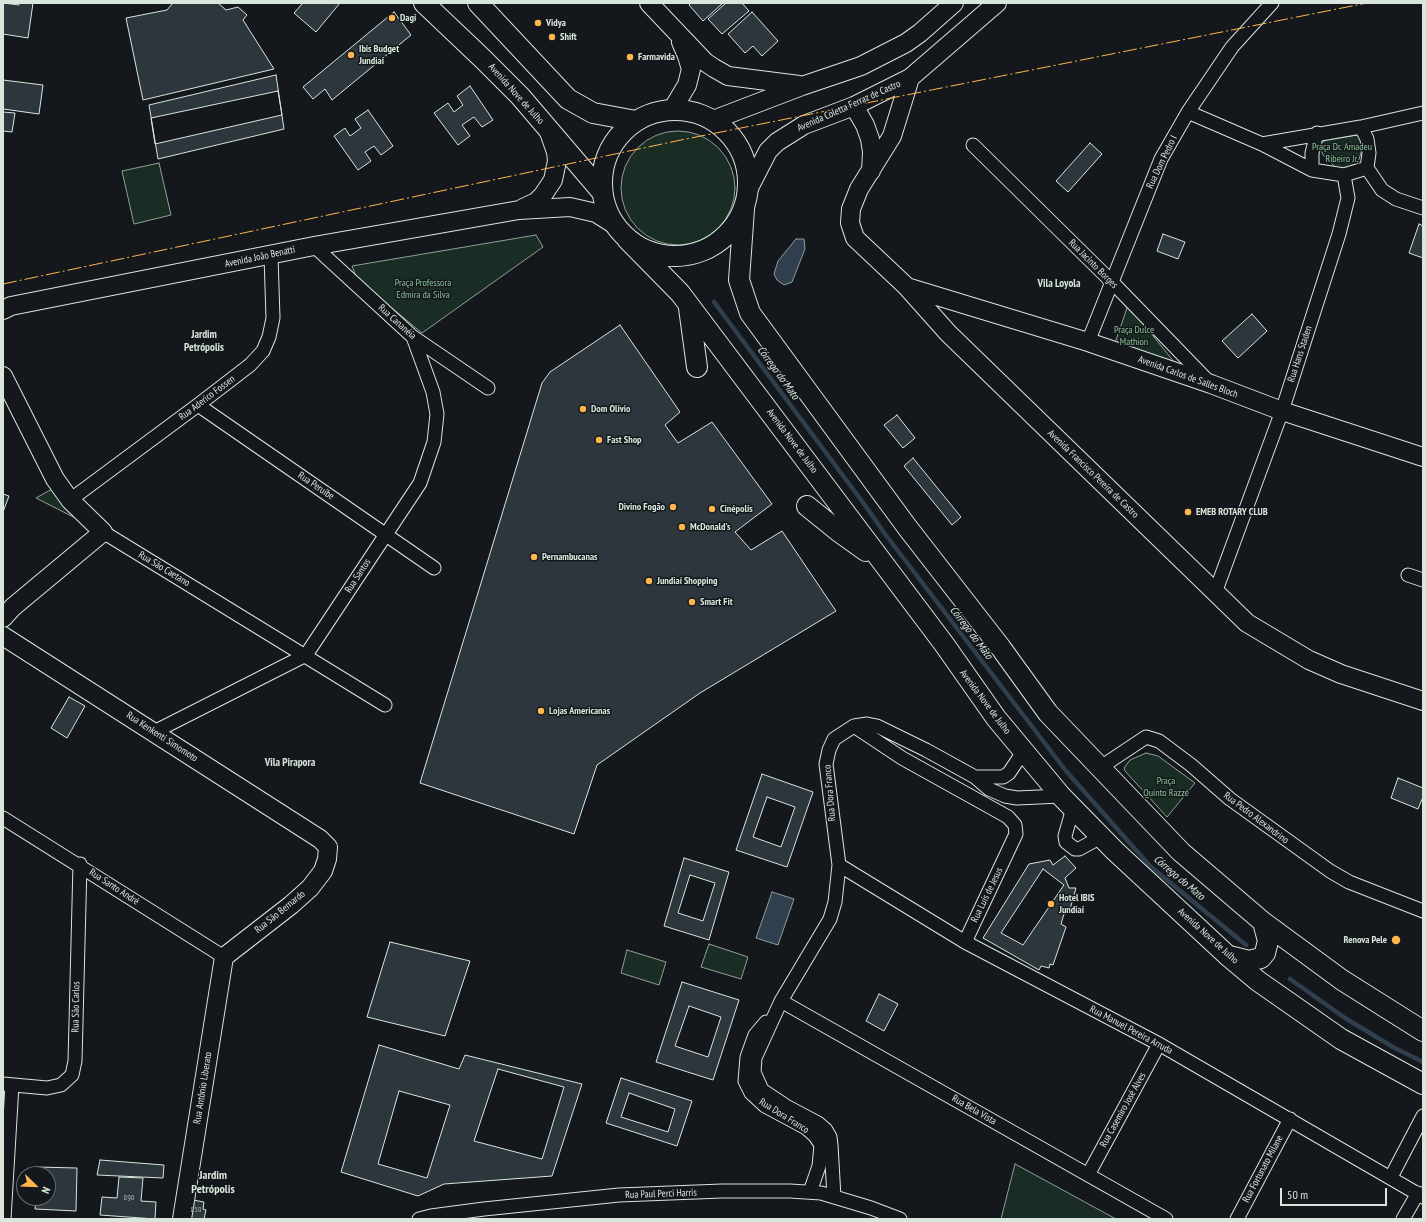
<!DOCTYPE html>
<meta charset="utf-8">
<style>
body{margin:0}
#map{position:relative;width:1426px;height:1222px;overflow:hidden;background:#14181c;font-family:"PT Sans Narrow",sans-serif}
canvas{display:block}
.frame{position:absolute;inset:0;border:4px solid #d8e6dc;pointer-events:none}
.north{position:absolute;left:16px;top:1166px;width:40px;height:40px;box-sizing:border-box;background:#14181c;border:1px solid #626a69;border-radius:50%;rotate:113deg;font-size:11px;font-weight:700;line-height:16px;text-align:center;color:#d8e6dc}
.north::after{content:'';display:block;margin:auto;width:14px;height:18px;background:#ffb74d;clip-path:polygon(50% 0,100% 100%,50% 72%,0 100%)}
.scale{position:absolute;left:1280px;top:1188px;width:107px;height:18px;box-sizing:border-box;border:2px solid #d8e6dc;border-top:0;padding-left:5px;font-size:12px;line-height:14px;white-space:nowrap;color:#d8e6dc;-webkit-text-stroke:3px #14181c;paint-order:stroke}
</style>
<div id="map">
<canvas width="1426" height="1222"></canvas>
<div class="frame"></div>
<div class="north">N</div>
<div class="scale">50 m</div>
</div>
<script>
const ctx = document.querySelector('canvas').getContext('2d');
ctx.lineJoin = 'round';
function paint(path, color) {
  ctx.fillStyle = color;
  ctx.fill(path, 'evenodd');
}
function poly(rows) {
  const path = new Path2D();
  for (const r of rows) {
    if (r.length === 3) {
      path.moveTo(r[0] + r[2], r[1]);
      path.arc(r[0], r[1], r[2], 0, 2 * Math.PI);
      continue;
    }
    path.moveTo(r[0], r[1]);
    for (let i = 2; i < r.length; i += 2) path.lineTo(r[i], r[i + 1]);
  }
  return path;
}
function stroke(path, color, width, dash) {
  ctx.strokeStyle = color;
  ctx.lineWidth = width;
  ctx.lineCap = dash ? 'butt' : 'round';
  ctx.setLineDash(dash || []);
  ctx.stroke(path);
}
function label(font, color, halo, rows, align = 'center') {
  ctx.font = font + ' "PT Sans Narrow",sans-serif';
  ctx.lineWidth = 3;
  ctx.setLineDash([]);
  ctx.textBaseline = 'middle';
  ctx.strokeStyle = halo;
  ctx.fillStyle = color;
  for (const [text, x, y, turn = 0] of rows) {
    ctx.save();
    ctx.translate(x, y);
    ctx.rotate((+turn || 0) * Math.PI / 180);
    ctx.textAlign = isNaN(turn) ? turn : align;
    if (halo) ctx.strokeText(text, 0, 0);
    ctx.fillText(text, 0, 0);
    ctx.restore();
  }
}
const green = poly([
 [678,188,57],
 [1358,135,1362,142,1361,153,1357,165,1343,168,1336,168,1323,155,1319,144,1326,140,1358,135],
 [159,163,171,215,134,224,122,171,159,163],
 [536,235,543,247,422,333,357,279,352,266,536,235],
 [1128,305,1175,363,1114,346,1128,305],
 [54,488,93,527,36,498,54,488],
 [1146,753,1158,756,1195,783,1167,817,1125,771,1124,768,1130,760,1146,753],
 [709,944,748,957,741,979,701,967,709,944],
 [627,950,666,962,659,985,621,973,627,950],
 [1015,1164,1116,1219,1001,1219,1015,1164]
]);
const water = poly([
 [796,239,804,239,805,249,792,282,784,285,777,280,774,274,778,261,796,239],
 [772,892,794,899,778,945,756,938,772,892]
]);
const stream = poly([
 [714,302,867,508,885,534,1066,771,1150,866,1246,945],
 [1290,979,1345,1018,1393,1047,1423,1062]
]);
const building = poly([
 [3,3,19,5,19,3,33,3,28,38,3,34,3,3],
 [173,3,218,3,226,10,238,7,247,15,243,20,274,69,143,100,126,18,167,10,173,3],
 [303,3,340,3,316,32,294,13,303,3],
 [691,3,723,3,703,21,689,5,691,3],
 [726,3,742,3,749,11,722,34,708,19,726,3],
 [394,12,411,35,332,100,325,89,313,99,303,87,394,12],
 [752,12,778,41,762,56,753,46,745,53,728,34,752,12],
 [276,75,284,129,158,159,149,105,276,75],
 [3,80,43,85,39,114,3,109,3,80],
 [470,86,493,120,482,127,474,117,462,125,470,136,458,145,434,113,448,103,454,112,463,105,457,96,470,86],
 [278,91,282,115,155,144,151,118,278,91],
 [368,110,393,146,381,155,374,146,365,152,371,161,358,170,334,136,345,128,350,136,361,128,355,119,368,110],
 [3,112,15,113,12,132,3,131,3,112],
 [1090,143,1102,154,1068,192,1056,181,1090,143],
 [1419,224,1423,226,1423,258,1409,253,1419,224],
 [1163,234,1185,242,1178,259,1157,251,1163,234],
 [1252,314,1267,331,1238,358,1222,341,1252,314],
 [620,325,680,412,665,425,678,443,712,422,772,504,735,532,751,550,782,531,836,611,700,693,597,765,574,834,420,783,542,383,550,372,620,325],
 [897,415,915,438,903,448,884,425,897,415],
 [913,458,961,517,952,525,904,466,913,458],
 [3,494,9,496,3,512,3,494],
 [69,697,85,706,67,738,51,728,69,697],
 [762,774,813,792,787,867,736,850,762,774],
 [1398,778,1423,788,1423,797,1418,809,1391,798,1398,778],
 [767,797,795,807,781,847,753,837,767,797],
 [1065,856,1076,868,1065,878,1069,888,1076,888,1069,913,1064,914,1061,924,1066,927,1053,965,1050,964,1049,968,1041,966,1039,970,983,938,1029,864,1050,860,1053,865,1065,856],
 [684,858,729,872,709,940,664,926,684,858],
 [1043,869,1064,885,1023,945,1001,933,1043,869],
 [690,875,715,883,703,921,678,913,690,875],
 [390,942,470,961,445,1036,367,1017,390,942],
 [682,982,739,1000,713,1080,656,1062,682,982],
 [879,994,898,1004,884,1031,866,1021,879,994],
 [689,1006,721,1017,708,1057,675,1046,689,1006],
 [379,1045,459,1069,465,1055,582,1084,552,1176,444,1184,418,1196,341,1172,379,1045],
 [498,1069,564,1087,542,1159,474,1141,498,1069],
 [621,1078,692,1101,677,1146,606,1123,621,1078],
 [399,1091,450,1105,427,1178,378,1164,399,1091],
 [629,1093,675,1109,668,1132,621,1117,629,1093],
 [100,1160,164,1165,163,1178,97,1175,100,1160],
 [37,1167,77,1168,76,1211,35,1209,36,1198,48,1198,48,1174,37,1174,37,1167],
 [119,1177,143,1178,141,1201,156,1202,155,1219,100,1215,102,1197,117,1198,119,1177],
 [188,1199,204,1202,203,1209,206,1210,204,1219,186,1219,188,1199]
]);
const street = poly([
 [1188,112,1262,144,1312,170,1344,175,1367,168],
 [1361,127,1367,139,1369,153,1367,168],
 [1262,144,1361,127,1423,113],
 [973,145,1112,282,1210,383],
 [1367,168,1382,190,1396,199,1423,208],
 [1312,170,1312,153,1317,133],
 [314,246,413,337,488,388],
 [1088,342,1161,159,1188,112,1232,47,1272,3],
 [198,405,434,568],
 [70,500,198,405,250,365,263,351,269,337,273,318,271,256],
 [103,532,385,705],
 [1408,575,1423,580],
 [1215,593,1282,411,1339,234,1348,198,1344,175],
 [854,726,902,758,1008,817,1015,825,1016,834,965,942],
 [154,732,306,655,420,483,434,442,437,414,433,392,413,337],
 [1101,767,1146,737,1159,741,1191,765,1230,799,1330,871,1349,882,1423,911],
 [975,777,1003,777,1009,773,1023,752],
 [1073,808,1065,836,1066,842,1075,849,1079,849,1101,837],
 [3,818,224,957],
 [839,865,965,942,1159,1044,1423,1197],
 [781,1001,1166,1219],
 [766,1022,755,1035,747,1057,745,1081,751,1093,765,1106,806,1128,815,1136,821,1145,819,1166,810,1192],
 [3,1084,47,1088,61,1085,72,1075,75,1061,80,864],
 [1088,1175,1159,1044],
 [1391,1177,1423,1116],
 [834,1197,831,1145,830,1137,826,1130,818,1123,786,1106,762,1090,754,1072,755,1058,781,1001,830,919,835,902,839,865,826,764,829,750,834,739,854,726,867,724,877,726,926,750,975,777,989,789,1005,796,1017,798,1061,796],
 [4,1219,12,1085],
 [419,1219,431,1216,484,1209,619,1195,722,1191,790,1191,821,1193,871,1208,900,1219],
 [1237,1219,1290,1119],
 [1403,1219,1418,1193]
]);
const secondary = poly([
 [649,3,705,62,714,68,728,76,799,85],
 [910,78,892,136,859,189,851,209,850,223,855,238,907,287,948,333,1247,623,1309,660,1341,674,1423,701],
 [854,106,865,125,870,139,872,152,871,171],
 [672,110,687,85,691,69,687,56,681,42],
 [713,120,802,86,861,66,906,43,920,33,954,3],
 [749,188,768,151,777,142,804,125,854,106,910,78,997,3],
 [523,208,536,202,543,195,553,180,557,161,556,152,549,132],
 [907,287,1088,342,1211,384,1282,411,1423,457],
 [3,310,11,306,314,246,519,210,570,207,596,213,615,225],
 [3,376,55,479,70,500,103,532,13,607,3,618],
 [3,636,320,839,328,847,327,859,323,871,310,888,291,905,224,957,182,1219]
]);
const primary = poly([
 [424,3,483,59,520,96,602,192],
 [478,3,568,99,593,113,636,121],
 [675,183,73],
 [744,209,739,280,750,313,907,527,1001,648,1048,713,1181,852,1263,922,1342,980,1423,1031],
 [627,239,680,293,944,644,996,718,1061,796,1115,851,1227,955,1258,981,1341,1039,1423,1084],
 [689,308,697,367],
 [807,506,838,531,866,551],
 [1229,956,1249,961,1261,958,1265,953,1268,941,1263,922]
]);
const power = poly([
 [3,284,681,140,1367,3]
]);
const markers = [
 [392,18,4,"#ffb74d"],
 [538,23,4,"#ffb74d"],
 [552,37,4,"#ffb74d"],
 [351,55,4,"#ffb74d"],
 [630,57,4,"#ffb74d"],
 [583,409,4,"#ffb74d"],
 [599,440,4,"#ffb74d"],
 [673,507,4,"#ffb74d"],
 [712,509,4,"#ffb74d"],
 [1188,512,4,"#ffb74d"],
 [682,527,4,"#ffb74d"],
 [534,557,4,"#ffb74d"],
 [649,581,4,"#ffb74d"],
 [692,602,4,"#ffb74d"],
 [541,711,4,"#ffb74d"],
 [1051,904,4,"#ffb74d"],
 [1396,940,5,"#ffb74d"]
];
const numberNames = [
 ["890",129,1198],
 ["858",196,1210]
];
const poiNames = [
 ["Dagi",400,18],
 ["Vidya",546,23],
 ["Shift",560,37],
 ["Ibis Budget",359,49],
 ["Jundiaí",359,61],
 ["Farmavida",638,57],
 ["Dom Olívio",591,409],
 ["Fast Shop",607,440],
 ["Divino Fogão",665,507,"right"],
 ["Cinépolis",720,509],
 ["EMEB ROTARY CLUB",1196,512],
 ["McDonald's",690,527],
 ["Pernambucanas",542,557],
 ["Jundiaí Shopping",657,581],
 ["Smart Fit",700,602],
 ["Lojas Americanas",549,711],
 ["Hotel IBIS",1059,898],
 ["Jundiaí",1059,910],
 ["Renova Pele",1387,940,"right"]
];
const streetNames = [
 ["Avenida Nove de Julho",516,94,48],
 ["Avenida Coletta Ferraz de Castro",849,106,-24],
 ["Rua Dom Pedro I",1162,162,-64],
 ["Avenida João Benatti",260,257,-12],
 ["Rua Jacinto Borges",1093,264,45],
 ["Rua Cananéia",397,322,42],
 ["Rua Hans Staden",1300,354,-72],
 ["Avenida Carlos de Salles Bloch",1188,377,20],
 ["Rua Aderico Fossen",207,398,-37],
 ["Avenida Nove de Julho",792,441,53],
 ["Avenida Francisco Pereira de Castro",1093,474,44],
 ["Rua Peruíbe",316,486,34],
 ["Rua São Caetano",164,569,31],
 ["Rua Santos",358,576,-57],
 ["Avenida Nove de Julho",985,702,53],
 ["Rua Kenkenti Simomoto",162,737,33],
 ["Rua Dora Franco",830,793,-95],
 ["Rua Pedro Alexandrino",1256,818,37],
 ["Rua Santo André",114,887,33],
 ["Rua Luís de Jesus",987,895,-64],
 ["Rua São Bernardo",280,912,-39],
 ["Avenida Nove de Julho",1208,936,42],
 ["Rua São Carlos",76,1007,-89],
 ["Rua Manuel Pereira Arruda",1131,1030,28],
 ["Rua Antônio Liberato",203,1088,-81],
 ["Rua Bela Vista",974,1110,30],
 ["Rua Casemiro José Alves",1123,1110,-61],
 ["Rua Dora Franco",784,1116,32],
 ["Rua Fortunato Milane",1263,1169,-62],
 ["Rua Paul Perci Harris",661,1194,-2]
];
const parkNames = [
 ["Praça Dr. Amadeu",1342,147],
 ["Ribeiro Jr.",1342,159],
 ["Praça Professora",423,283],
 ["Edmira da Silva",423,295],
 ["Praça Dulce",1134,330],
 ["Mathion",1134,342],
 ["Praça",1166,781],
 ["Quinto Razzé",1166,793]
];
const neighbourhoodNames = [
 ["Vila Loyola",1059,284],
 ["Jardim",204,335],
 ["Petrópolis",204,348],
 ["Vila Pirapora",290,763]
];
const waterNames = [
 ["Córrego do Mato",778,373,54],
 ["Córrego do Mato",971,633,53],
 ["Córrego do Mato",1179,878,40]
];
const quarterNames = [
 ["Jardim",213,1176],
 ["Petrópolis",213,1190]
];
paint(green, '#1a2d24');
stroke(green, '#939e99', 1);
paint(water, '#2f3f4d');
stroke(water, '#939e99', 1);
stroke(stream, '#2f3f4d', 4.5);
paint(building, '#2c363c');
stroke(building, '#d8e6dc', 1);
stroke(street, '#d8e6dc', 15);
stroke(secondary, '#d8e6dc', 20);
stroke(primary, '#d8e6dc', 22);
stroke(street, '#14181c', 13);
stroke(secondary, '#14181c', 18);
stroke(primary, '#14181c', 20);
stroke(power, '#ffb74d', 1, [14, 3, 2, 3]);
for (const [x, y, r, color] of markers) {
  const dot = new Path2D();
  dot.arc(x, y, r, 0, 2 * Math.PI);
  ctx.fillStyle = color;
  ctx.fill(dot);
  stroke(dot, '#14181c', 1.5);
}
label('8px', '#adbab4', null, numberNames);
label('bold 10px', '#d8e6dc', '#14181c', poiNames, 'left');
label('10px', '#d8e6dc', '#14181c', streetNames);
label('10px', '#8ac095', '#14181c', parkNames);
label('bold 11px', '#d8e6dc', '#14181c', neighbourhoodNames);
label('italic 11px', '#d8e6dc', '#14181c', waterNames);
label('bold 12px', '#d8e6dc', '#14181c', quarterNames);
</script>
